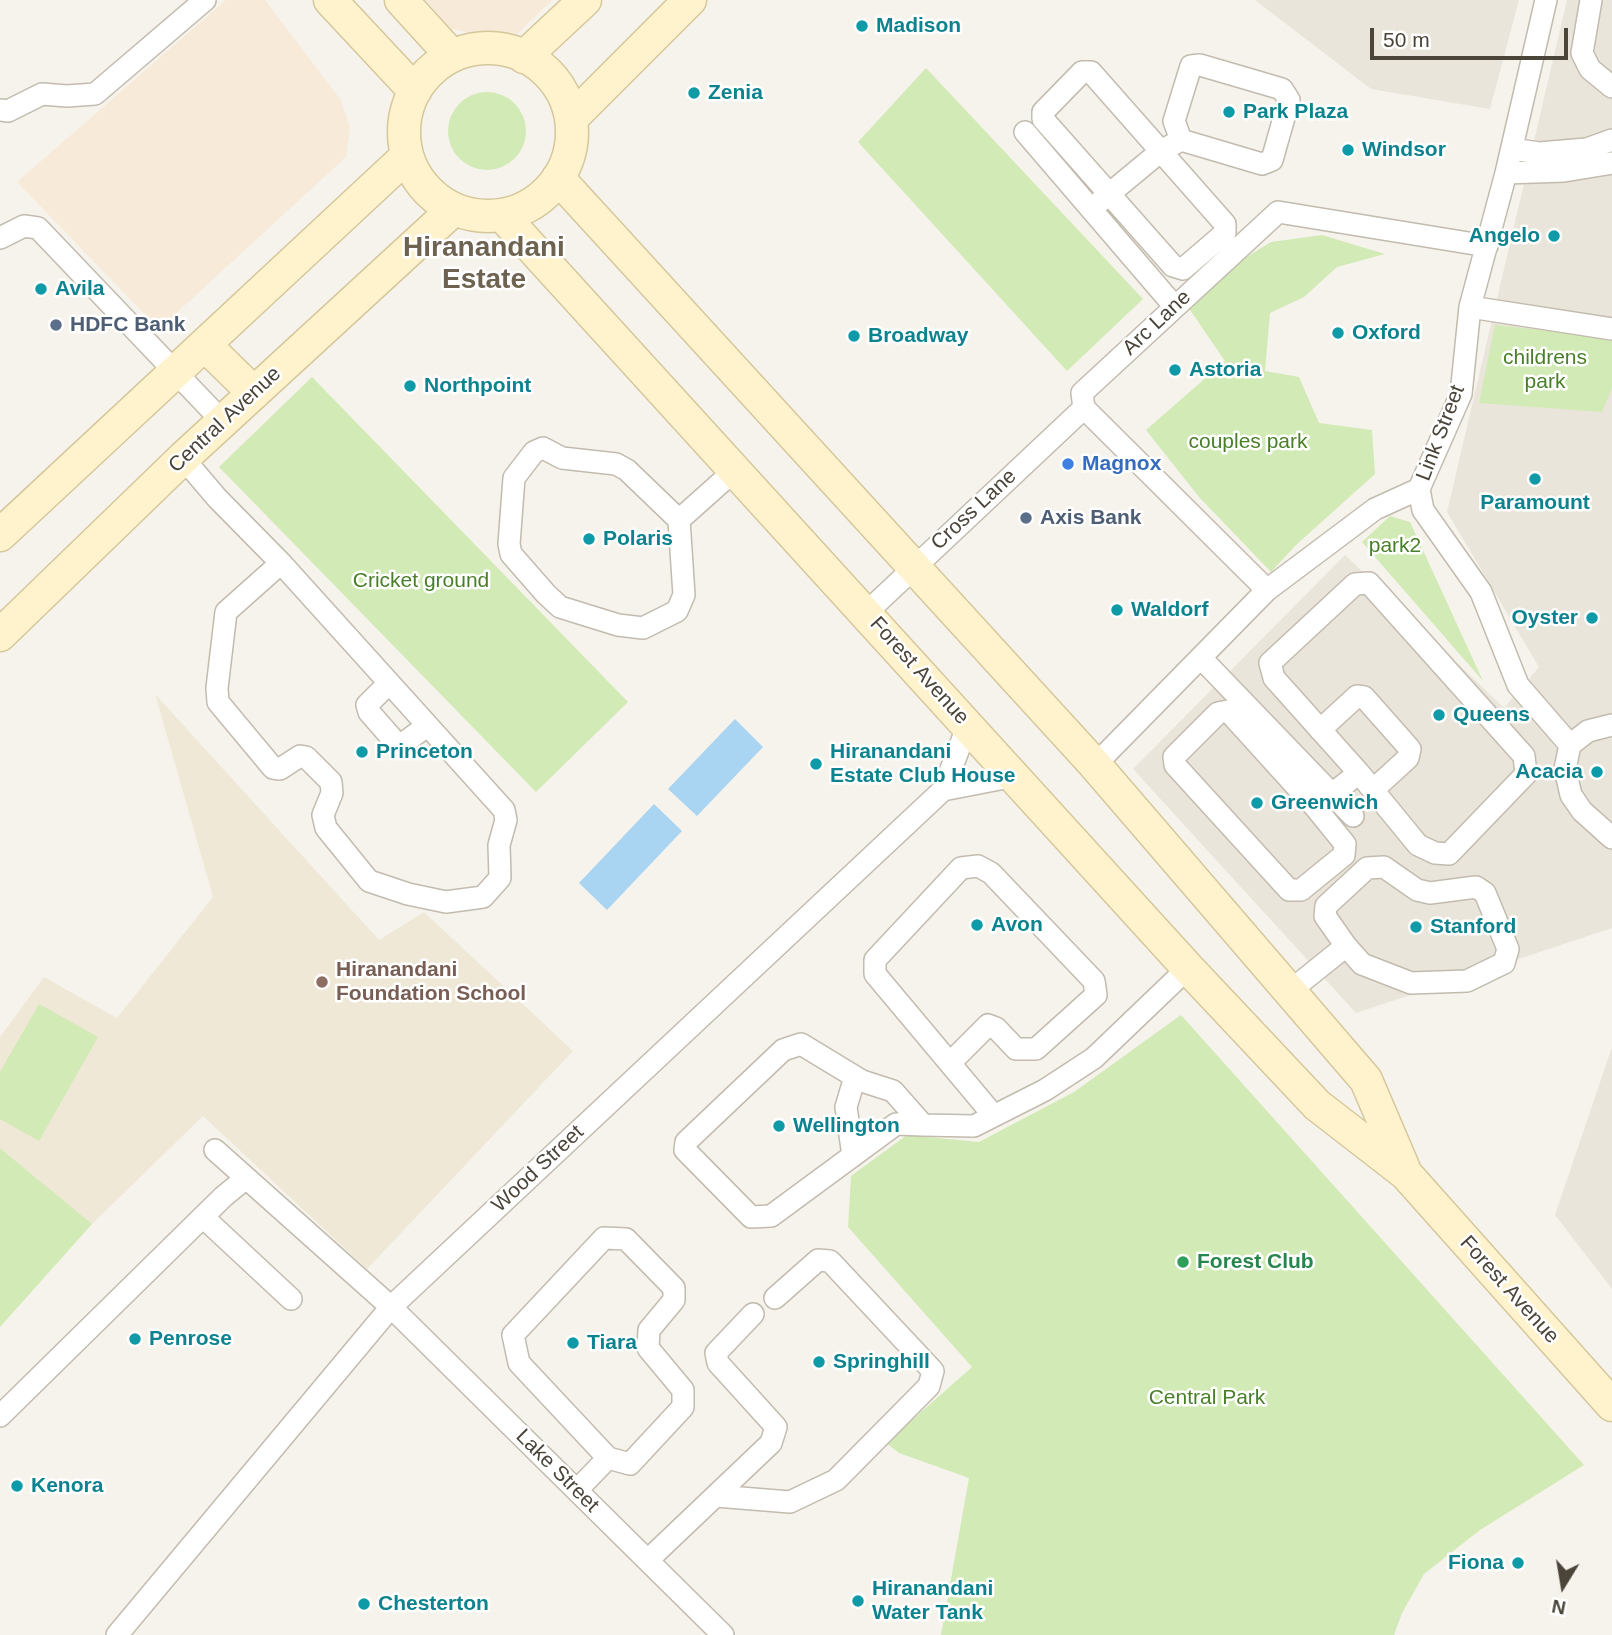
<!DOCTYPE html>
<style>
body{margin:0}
#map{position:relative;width:1612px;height:1635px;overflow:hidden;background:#f6f3ec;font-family:Helvetica,sans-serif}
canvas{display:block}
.north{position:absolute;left:1528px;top:1551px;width:70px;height:70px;-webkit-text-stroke:5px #fff;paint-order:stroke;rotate:191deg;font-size:19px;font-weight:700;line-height:28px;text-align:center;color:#4b4439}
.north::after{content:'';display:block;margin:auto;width:24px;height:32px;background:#4b4439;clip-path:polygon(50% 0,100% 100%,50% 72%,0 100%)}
.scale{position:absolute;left:1370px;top:28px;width:198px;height:32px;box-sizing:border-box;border:4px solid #4b4439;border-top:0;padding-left:9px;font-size:21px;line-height:24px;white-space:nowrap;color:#4b4439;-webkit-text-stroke:5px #fff;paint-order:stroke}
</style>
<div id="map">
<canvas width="1612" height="1635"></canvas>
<div class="north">N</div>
<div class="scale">50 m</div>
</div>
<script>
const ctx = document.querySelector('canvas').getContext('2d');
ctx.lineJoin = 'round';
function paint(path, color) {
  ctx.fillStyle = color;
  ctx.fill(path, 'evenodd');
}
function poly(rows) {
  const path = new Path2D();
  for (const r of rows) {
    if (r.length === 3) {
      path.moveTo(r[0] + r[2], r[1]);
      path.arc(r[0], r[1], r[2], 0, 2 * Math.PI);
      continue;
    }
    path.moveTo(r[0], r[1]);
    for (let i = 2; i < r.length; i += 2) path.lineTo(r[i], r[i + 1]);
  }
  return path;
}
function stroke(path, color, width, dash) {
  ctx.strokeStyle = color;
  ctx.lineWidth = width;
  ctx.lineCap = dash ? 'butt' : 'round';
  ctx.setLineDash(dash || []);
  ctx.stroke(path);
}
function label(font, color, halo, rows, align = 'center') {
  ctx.font = font + ' Helvetica,sans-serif';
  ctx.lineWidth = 5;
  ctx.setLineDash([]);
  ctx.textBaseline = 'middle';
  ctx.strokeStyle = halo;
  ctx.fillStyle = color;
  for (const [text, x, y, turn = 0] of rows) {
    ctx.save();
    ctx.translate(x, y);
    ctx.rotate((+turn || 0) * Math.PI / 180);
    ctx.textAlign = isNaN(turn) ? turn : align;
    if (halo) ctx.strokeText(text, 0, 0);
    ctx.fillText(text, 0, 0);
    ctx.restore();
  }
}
const residential = poly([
 [1255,0,1519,0,1490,109,1371,89],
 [1567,0,1612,0,1612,928,1356,1013,1133,769,1345,555,1504,708,1539,667,1447,512],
 [1612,1047,1612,1289,1555,1215]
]);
const commercial = poly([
 [226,0,265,0,341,100,350,128,346,157,159,329,17,182],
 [426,0,552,0,511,40,451,29]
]);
const education = poly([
 [155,694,379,940,424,912,573,1051,367,1269,203,1116,92,1224,0,1148,0,1037,44,977,117,1018,213,897]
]);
const green = poly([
 [926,68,1143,299,1067,371,858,142],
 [487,131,39],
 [1322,235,1385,254,1337,267,1304,297,1270,313,1265,371,1299,377,1319,423,1372,430,1375,474,1296,545,1271,572,1199,497,1146,430,1225,361,1188,307,1232,266,1271,242],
 [1495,325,1612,338,1612,388,1602,412,1479,403],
 [312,377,628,702,536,792,219,467],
 [1390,516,1410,522,1483,681,1362,542],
 [39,1004,98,1037,39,1141,0,1119,0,1072],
 [1181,1015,1584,1465,1480,1530,1424,1574,1402,1613,1394,1635,941,1635,969,1478,899,1453,886,1443,972,1367,848,1227,851,1176,907,1135,979,1142,1074,1092],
 [0,1148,92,1224,0,1327]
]);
const water = poly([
 [735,719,763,747,697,816,668,789],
 [654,804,682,831,607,910,579,883]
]);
const street = poly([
 [1591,0,1582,53,1590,69,1612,87],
 [1082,72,1091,72,1225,224,1225,233,1183,269,1173,266,1043,119,1043,112,1082,72],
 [0,110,8,111,42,94,67,96,95,94,205,0],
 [1025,132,1175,307],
 [1512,149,1539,153,1587,149,1612,140],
 [1506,173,1564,171,1612,163],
 [1091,209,1161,151,1181,140,1262,164,1272,160,1289,100,1282,89,1200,65,1191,66,1174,121,1181,140],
 [0,238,24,226,38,228,223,422],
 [1470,307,1612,329],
 [183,458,217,498,281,563,504,810,506,820,499,845,500,878,483,897,446,902,408,894,369,881,326,828,323,815,332,793,331,782,306,757,300,756,280,769,273,768,218,702,217,688,226,612,281,563],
 [1419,489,1423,510,1481,592,1518,685,1570,745],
 [679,520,627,470,616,464,562,458,543,448,534,452,514,478,509,544,511,554,546,594,560,607,618,625,643,628,677,611,684,595,679,520,735,470],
 [1267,590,1084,408,1082,393,1278,212,1487,246],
 [866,613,1084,408],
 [1201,658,1353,816],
 [389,683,367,705,369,712,397,744,405,742,427,726],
 [1612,725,1588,731,1570,745,1565,769,1571,795,1582,811,1612,838],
 [1320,730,1357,696,1364,697,1410,749,1408,758,1373,790],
 [1095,765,1267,590,1375,509,1419,489,1461,394,1470,307,1506,173,1546,0],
 [943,790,968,725],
 [1315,807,1228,711,1218,713,1174,757,1175,765,1289,890,1301,890,1344,855,1345,844,1315,807,1359,773,1274,678,1270,663,1355,584,1369,583,1524,756,1526,774,1449,854,1435,853,1418,845,1359,773],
 [1290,991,1346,946,1325,916,1326,906,1367,868,1384,867,1417,890,1430,893,1476,887,1485,893,1508,949,1504,963,1467,981,1411,983,1362,964,1346,946],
 [951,1062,988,1025,996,1028,1016,1049,1036,1049,1096,995,1094,981,991,873,978,866,961,868,875,960,875,974,994,1116],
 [923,1125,893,1091,862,1081,801,1044,783,1050,686,1142,685,1150,751,1217,771,1216,896,1124,923,1125,974,1126,1045,1090,1094,1058,1188,968],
 [215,1150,391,1307,723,1635],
 [853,1156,846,1107,855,1077],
 [203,1217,291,1299],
 [0,1416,223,1197,246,1178],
 [577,1490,608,1458,519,1363,513,1335,604,1238,626,1239,674,1288,674,1300,649,1330,648,1348,683,1390,683,1407,630,1464,608,1458],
 [716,1496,790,1502,836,1480,929,1386,933,1371,830,1261,818,1260,775,1298],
 [648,1560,771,1443,776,1427,718,1363,716,1353,753,1314],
 [117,1635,391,1307,943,790,1015,776]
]);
const secondary = poly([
 [330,0,415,91],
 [401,0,452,56],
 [488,132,84],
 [524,57,585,0],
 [571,119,690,0],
 [558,178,1095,765,1366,1080,1404,1169],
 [502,215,1188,968,1317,1105,1406,1174,1612,1405],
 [205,345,254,393],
 [0,535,407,156],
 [0,635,183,458,454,209]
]);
const markers = [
 [862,26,7,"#0f9aa8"],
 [694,93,7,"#0f9aa8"],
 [1229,112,7,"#0f9aa8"],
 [1348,150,7,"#0f9aa8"],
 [1554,236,7,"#0f9aa8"],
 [41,289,7,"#0f9aa8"],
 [56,325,7,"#5c6f8a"],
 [1338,333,7,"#0f9aa8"],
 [854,336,7,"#0f9aa8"],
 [1175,370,7,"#0f9aa8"],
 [410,386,7,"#0f9aa8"],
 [1068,464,7,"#3f7fe0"],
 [1535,479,7,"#0f9aa8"],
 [1026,518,7,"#5c6f8a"],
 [589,539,7,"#0f9aa8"],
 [1117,610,7,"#0f9aa8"],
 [1592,618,7,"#0f9aa8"],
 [1439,715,7,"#0f9aa8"],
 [362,752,7,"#0f9aa8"],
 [816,764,7,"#0f9aa8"],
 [1597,772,7,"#0f9aa8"],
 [1257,803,7,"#0f9aa8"],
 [977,925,7,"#0f9aa8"],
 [1416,927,7,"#0f9aa8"],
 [322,982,7,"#8d6e63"],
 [779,1126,7,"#0f9aa8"],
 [1183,1262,7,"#2e9e5b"],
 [135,1339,7,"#0f9aa8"],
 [573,1343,7,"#0f9aa8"],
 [819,1362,7,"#0f9aa8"],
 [17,1486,7,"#0f9aa8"],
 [1518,1563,7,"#0f9aa8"],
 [858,1601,7,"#0f9aa8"],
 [364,1604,7,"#0f9aa8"]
];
const cultureNames = [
 ["Madison",876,26],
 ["Zenia",708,93],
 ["Park Plaza",1243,112],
 ["Windsor",1362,150],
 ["Angelo",1540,236,"right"],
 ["Avila",55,289],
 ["Oxford",1352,333],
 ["Broadway",868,336],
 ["Astoria",1189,370],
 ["Northpoint",424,386],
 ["Paramount",1535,503,"center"],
 ["Polaris",603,539],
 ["Waldorf",1131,610],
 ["Oyster",1578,618,"right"],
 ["Queens",1453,715],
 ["Princeton",376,752],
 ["Hiranandani",830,752],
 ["Estate Club House",830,776],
 ["Acacia",1583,772,"right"],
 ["Greenwich",1271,803],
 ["Avon",991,925],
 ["Stanford",1430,927],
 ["Wellington",793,1126],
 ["Penrose",149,1339],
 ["Tiara",587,1343],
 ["Springhill",833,1362],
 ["Kenora",31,1486],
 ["Fiona",1504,1563,"right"],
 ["Hiranandani",872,1589],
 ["Water Tank",872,1613],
 ["Chesterton",378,1604]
];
const streetNames = [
 ["Arc Lane",1157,323,-43],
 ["Central Avenue",225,420,-43],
 ["Link Street",1441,433,-69],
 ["Cross Lane",974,510,-43],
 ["Forest Avenue",919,671,48],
 ["Wood Street",538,1169,-43],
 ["Forest Avenue",1509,1290,48],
 ["Lake Street",557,1471,45]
];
const serviceNames = [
 ["HDFC Bank",70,325],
 ["Axis Bank",1040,518]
];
const parkNames = [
 ["childrens",1545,358],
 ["park",1545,382],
 ["couples park",1248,442],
 ["park2",1395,546],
 ["Cricket ground",421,581],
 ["Central Park",1207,1398]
];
const shopNames = [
 ["Magnox",1082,464]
];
const educationNames = [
 ["Hiranandani",336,970],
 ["Foundation School",336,994]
];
const leisureNames = [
 ["Forest Club",1197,1262]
];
const districtNames = [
 ["Hiranandani",484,248],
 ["Estate",484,280]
];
paint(residential, '#eae5da');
paint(commercial, '#f7ead8');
paint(education, '#efe8d6');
paint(green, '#d2eab5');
paint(water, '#a9d4f2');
stroke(street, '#c2bbae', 24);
stroke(secondary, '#d6c79b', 35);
stroke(street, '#fff', 21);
stroke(secondary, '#fff3cd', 32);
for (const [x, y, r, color] of markers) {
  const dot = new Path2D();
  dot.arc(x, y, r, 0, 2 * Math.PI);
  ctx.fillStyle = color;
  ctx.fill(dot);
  stroke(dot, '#fff', 2.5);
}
label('bold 21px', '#0d838f', '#fff', cultureNames, 'left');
label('21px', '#4b4439', '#fff', streetNames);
label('bold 21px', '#4e5e75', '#fff', serviceNames, 'left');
label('21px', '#4a7f2a', '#fff', parkNames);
label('bold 21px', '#366cbe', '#fff', shopNames, 'left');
label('bold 21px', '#785e54', '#fff', educationNames, 'left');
label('bold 21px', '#27864d', '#fff', leisureNames, 'left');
label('bold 28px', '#6e6250', '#fff', districtNames);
</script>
